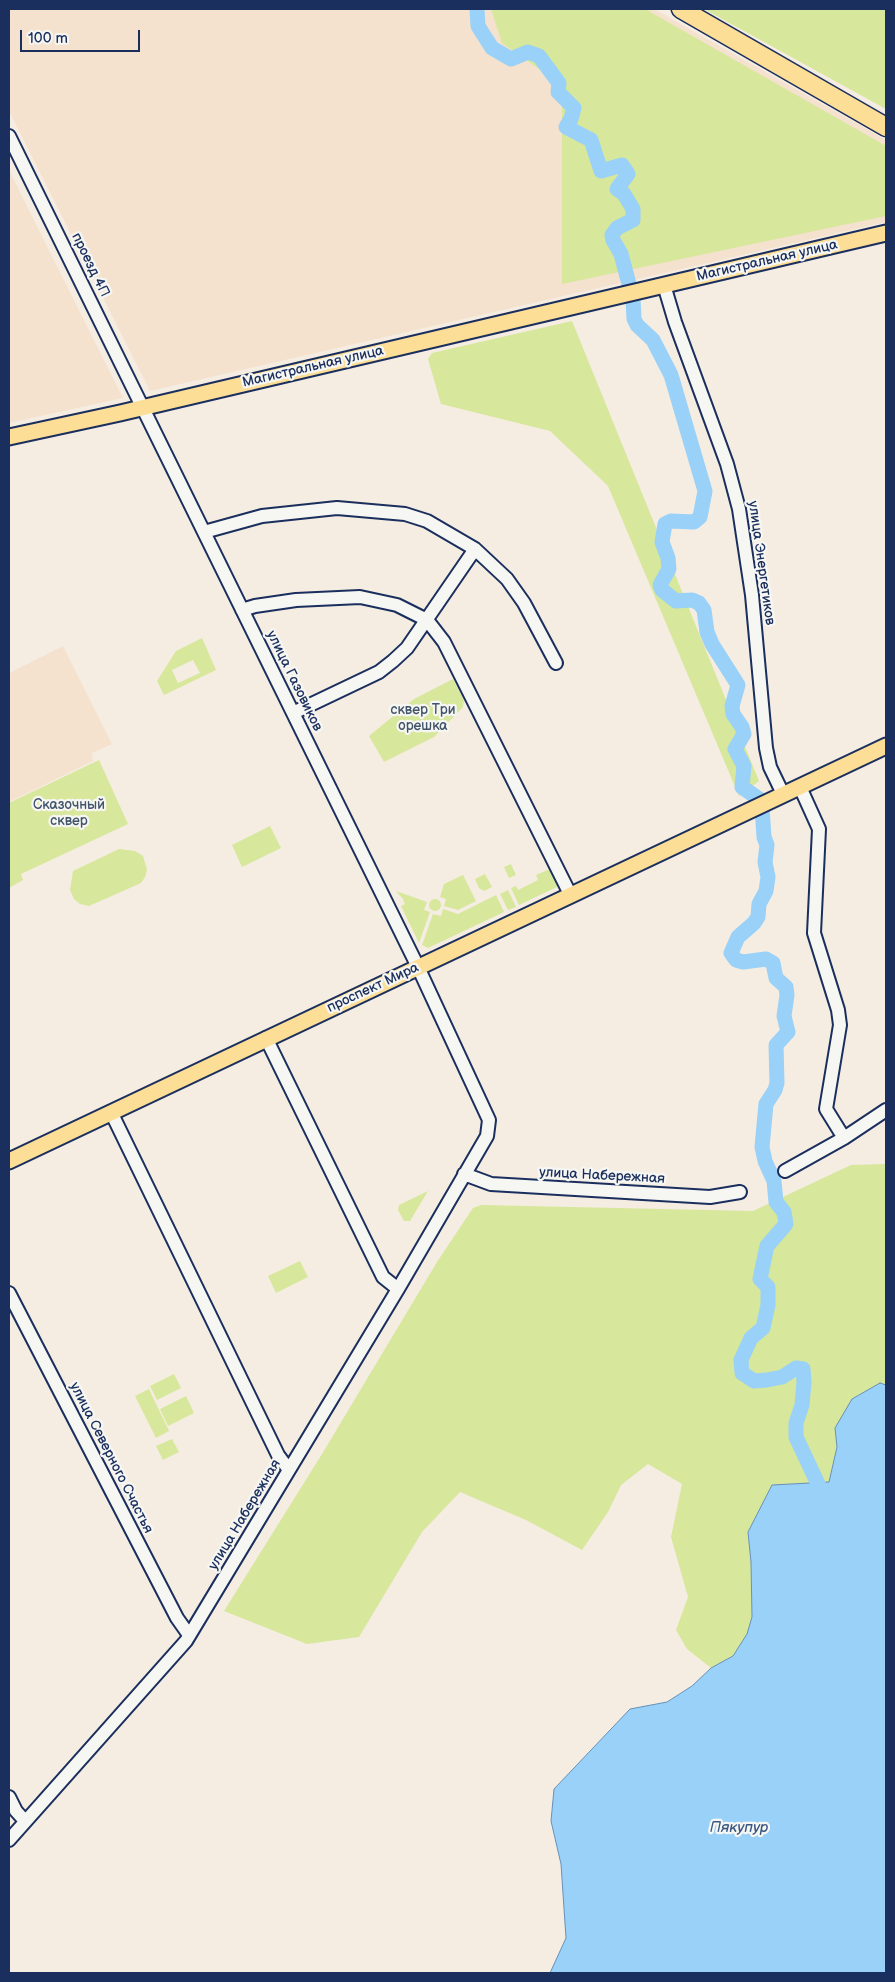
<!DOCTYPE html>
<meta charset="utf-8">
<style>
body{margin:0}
#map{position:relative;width:895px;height:1982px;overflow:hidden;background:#f5ede2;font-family:"Balsamiq Sans",sans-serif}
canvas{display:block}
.frame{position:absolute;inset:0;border:10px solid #1b2f5e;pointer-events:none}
.scale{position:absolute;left:20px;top:30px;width:120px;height:22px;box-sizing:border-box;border:2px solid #1b2f5e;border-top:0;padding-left:6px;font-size:15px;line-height:18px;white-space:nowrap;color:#1b2f5e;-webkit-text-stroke:4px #f6f6f2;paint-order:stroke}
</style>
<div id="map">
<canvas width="895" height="1982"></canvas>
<div class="frame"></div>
<div class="scale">100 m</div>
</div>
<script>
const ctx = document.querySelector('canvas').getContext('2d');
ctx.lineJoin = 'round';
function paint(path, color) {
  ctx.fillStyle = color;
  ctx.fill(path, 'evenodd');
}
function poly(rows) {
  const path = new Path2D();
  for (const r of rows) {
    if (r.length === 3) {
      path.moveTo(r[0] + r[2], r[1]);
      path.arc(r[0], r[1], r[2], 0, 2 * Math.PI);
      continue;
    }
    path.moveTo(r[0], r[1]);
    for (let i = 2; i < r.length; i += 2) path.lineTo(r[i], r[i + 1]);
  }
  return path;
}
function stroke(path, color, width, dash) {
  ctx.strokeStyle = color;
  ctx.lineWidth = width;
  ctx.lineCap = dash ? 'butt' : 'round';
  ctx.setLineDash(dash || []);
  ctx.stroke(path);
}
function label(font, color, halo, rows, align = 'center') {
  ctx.font = font + ' "Balsamiq Sans",sans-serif';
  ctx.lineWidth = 4.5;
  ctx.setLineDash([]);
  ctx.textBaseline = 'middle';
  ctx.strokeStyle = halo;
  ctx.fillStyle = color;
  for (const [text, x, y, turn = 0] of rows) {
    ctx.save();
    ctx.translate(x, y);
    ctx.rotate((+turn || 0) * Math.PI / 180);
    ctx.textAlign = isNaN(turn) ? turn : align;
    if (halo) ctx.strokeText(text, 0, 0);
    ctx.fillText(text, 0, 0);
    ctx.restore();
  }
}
const built = poly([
 [9,9,654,9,886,140,886,222,150,391,9,111],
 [9,170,123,398,9,423],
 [63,646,112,744,92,753,93,761,9,802,9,673]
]);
const green = poly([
 [491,9,645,9,886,146,886,216,562,284,562,85,502,43],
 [704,9,886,9,886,109],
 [572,321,759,781,739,796,608,486,550,431,441,404,428,359,432,353],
 [202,638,216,670,164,695,157,681,176,651],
 [193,660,200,673,178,683,172,670],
 [453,679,464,700,463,707,434,737,384,762,369,736,414,699],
 [99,760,128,824,21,874,23,880,9,888,9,803],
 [270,826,281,848,242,867,232,845],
 [119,849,135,851,143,856,147,870,145,877,141,883,89,906,80,904,74,899,70,890,73,871],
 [511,864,516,875,509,878,504,867],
 [550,869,561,885,519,905,511,888,516,886,518,890,538,880,536,875],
 [485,874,492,887,484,891,479,888,475,879],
 [463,875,476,901,458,910,444,906,446,899,440,897,444,884],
 [508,890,516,907,508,910,500,894],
 [396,891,427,902,424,910,430,912,419,943,401,906,405,904,403,899],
 [496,895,504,912,428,948,422,945,433,914,441,916,443,909,458,914],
 [435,905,6],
 [886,1164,886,1385,880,1383,835,1428,837,1447,829,1482,772,1486,748,1532,751,1562,752,1617,747,1634,733,1656,711,1668,687,1649,676,1630,688,1597,671,1537,682,1484,648,1464,621,1485,608,1512,582,1550,526,1520,460,1492,422,1532,359,1637,307,1644,224,1611,322,1454,437,1262,473,1208,481,1205,753,1211,851,1165],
 [428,1191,410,1221,404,1221,398,1210,399,1205],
 [300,1261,308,1277,276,1293,268,1276],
 [174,1374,181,1388,157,1400,150,1386],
 [149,1389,169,1431,156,1438,135,1396],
 [186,1396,194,1413,168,1426,160,1409],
 [172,1439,179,1452,163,1460,156,1446]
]);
const water = poly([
 [880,1383,886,1385,886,1973,550,1973,566,1938,561,1864,551,1821,554,1789,630,1709,667,1702,692,1686,711,1668,733,1656,747,1634,752,1617,751,1562,748,1532,772,1485,829,1482,837,1447,835,1428,852,1399,880,1383]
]);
const river = poly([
 [477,9,478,26,492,48,511,59,528,52,539,56,559,83,558,92,574,108,571,119,566,127,591,140,601,171,622,165,628,174,617,189,624,194,633,209,633,220,617,228,612,235,613,240,621,254,633,299,634,319,637,325,653,340,671,375,705,491,700,517,694,522,671,521,665,524,662,542,668,558,669,569,660,585,662,590,676,601,692,600,699,603,704,610,707,632,712,644,738,685,732,706,733,714,742,727,744,734,735,749,744,766,742,787,759,799,762,807,764,837,767,845,765,862,768,877,766,891,759,904,758,917,754,923,738,937,731,953,736,960,743,962,766,959,773,963,776,978,786,987,787,995,784,1016,788,1032,776,1045,777,1083,775,1090,766,1104,762,1147,765,1161,774,1181,776,1202,784,1212,786,1224,767,1246,760,1279,768,1287,768,1305,763,1328,751,1338,741,1360,742,1373,754,1381,767,1380,782,1377,796,1368,803,1369,804,1382,802,1405,796,1423,796,1437,825,1499]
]);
const minor = poly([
 [9,136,418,967,489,1120,487,1136,398,1289,186,1641,9,1840],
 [664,285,675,322,727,464,739,509,752,595,766,748,770,767,783,794],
 [204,532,262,516,337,508,405,514,427,521,475,549,507,579,524,603,556,663],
 [242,610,255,606,296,600,360,597,397,605,427,620,444,642,570,894],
 [293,713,379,672,393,661,407,648,475,549],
 [800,787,819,829,814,933,838,1010,840,1025,826,1109,844,1138],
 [266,1038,383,1277,398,1289],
 [111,1112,278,1455,289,1470],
 [785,1171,844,1138,886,1110],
 [464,1174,491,1184,710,1197,740,1192],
 [9,1293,177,1618,189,1635],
 [9,1797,16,1811,25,1821]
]);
const major = poly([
 [9,437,120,413,886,233],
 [9,1161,886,746]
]);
const highway = poly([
 [681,9,886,127]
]);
const streetNames = [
 ["Магистральная улица",767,261,-13],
 ["проезд 4П",90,265,64],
 ["Магистральная улица",313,367,-13],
 ["улица Энергетиков",761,563,82],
 ["улица Газовиков",294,681,64],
 ["проспект Мира",373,988,-25],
 ["улица Набережная",602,1176,3],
 ["улица Северного Счастья",111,1458,63],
 ["улица Набережная",245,1515,-59]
];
const parkNames = [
 ["сквер Три",423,710],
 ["орешка",423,726],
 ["Сказочный",69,805],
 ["сквер",69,821]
];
const waterNames = [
 ["Пякупур",739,1828]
];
paint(built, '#f4e2ce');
paint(green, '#d7e79b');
paint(water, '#99d1f8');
stroke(water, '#6790ba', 1);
stroke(river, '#99d1f8', 15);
stroke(minor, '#1b2f5e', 16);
stroke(major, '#1b2f5e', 19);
stroke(highway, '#1b2f5e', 21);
stroke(minor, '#f6f6f2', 12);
stroke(major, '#fdde96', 15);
stroke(highway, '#fdde96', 18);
label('14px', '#1b2f5e', '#f6f6f2', streetNames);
label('14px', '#41546a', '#f6f6f2', parkNames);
label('italic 15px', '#3a5884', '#f6f6f2', waterNames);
</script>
